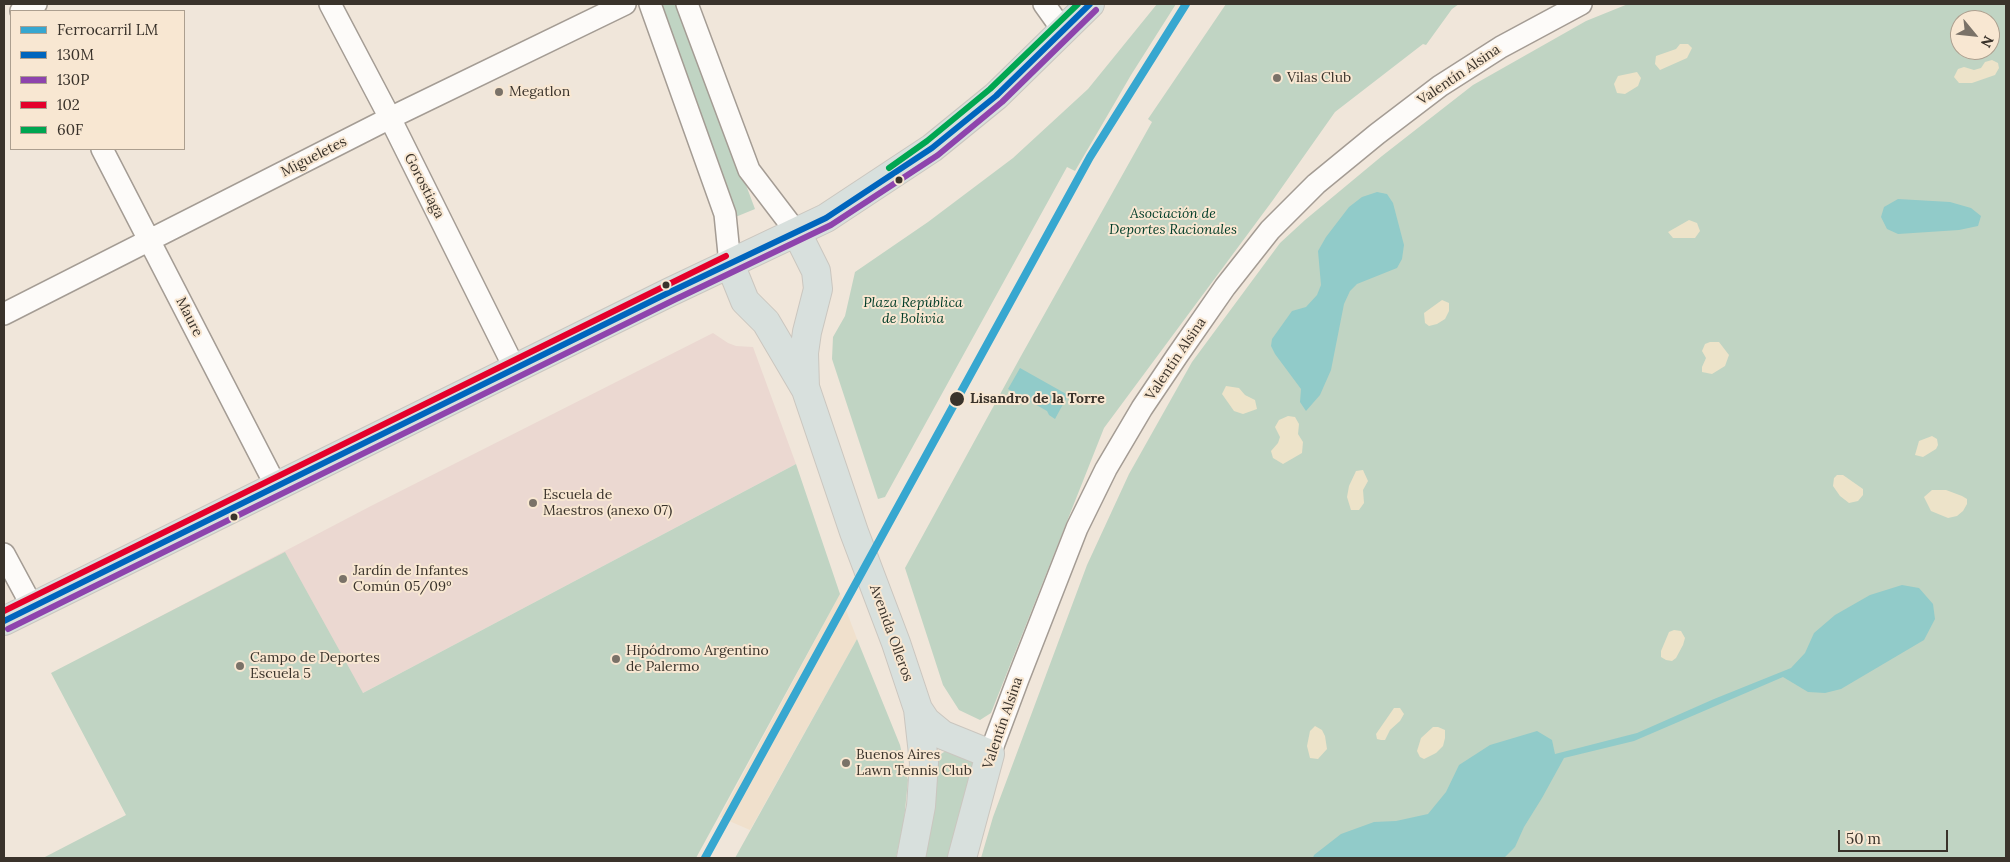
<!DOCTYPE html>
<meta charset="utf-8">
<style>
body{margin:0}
#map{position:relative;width:2010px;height:862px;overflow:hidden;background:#f0e6da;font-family:Lora,serif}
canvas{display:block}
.frame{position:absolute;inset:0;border:5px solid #3a332b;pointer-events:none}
.legend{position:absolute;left:10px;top:10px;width:175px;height:140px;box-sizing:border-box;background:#f8e7d2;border:1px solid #ac9f8f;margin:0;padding:6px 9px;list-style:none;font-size:15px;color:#3a332b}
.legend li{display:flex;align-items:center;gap:10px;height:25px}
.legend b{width:25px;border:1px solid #ac9f8f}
.north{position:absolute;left:1950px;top:10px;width:50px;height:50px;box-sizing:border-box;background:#f8e7d2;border:1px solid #ac9f8f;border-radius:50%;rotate:118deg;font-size:14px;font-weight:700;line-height:20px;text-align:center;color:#3a332b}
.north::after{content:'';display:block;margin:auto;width:18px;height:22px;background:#7a7268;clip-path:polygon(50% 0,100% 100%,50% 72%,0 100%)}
.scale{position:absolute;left:1838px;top:830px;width:110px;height:22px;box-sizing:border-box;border:2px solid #3a332b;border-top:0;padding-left:6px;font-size:15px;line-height:18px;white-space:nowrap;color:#3a332b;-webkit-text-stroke:4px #f8e7d2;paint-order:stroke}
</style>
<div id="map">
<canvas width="2010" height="862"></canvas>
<div class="frame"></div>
<ul class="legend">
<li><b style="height:6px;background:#37a7d0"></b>Ferrocarril LM</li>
<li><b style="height:6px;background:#0065bd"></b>130M</li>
<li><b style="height:6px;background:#8e44ad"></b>130P</li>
<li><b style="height:6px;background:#e4002b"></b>102</li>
<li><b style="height:6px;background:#00a651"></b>60F</li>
</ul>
<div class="north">N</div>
<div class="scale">50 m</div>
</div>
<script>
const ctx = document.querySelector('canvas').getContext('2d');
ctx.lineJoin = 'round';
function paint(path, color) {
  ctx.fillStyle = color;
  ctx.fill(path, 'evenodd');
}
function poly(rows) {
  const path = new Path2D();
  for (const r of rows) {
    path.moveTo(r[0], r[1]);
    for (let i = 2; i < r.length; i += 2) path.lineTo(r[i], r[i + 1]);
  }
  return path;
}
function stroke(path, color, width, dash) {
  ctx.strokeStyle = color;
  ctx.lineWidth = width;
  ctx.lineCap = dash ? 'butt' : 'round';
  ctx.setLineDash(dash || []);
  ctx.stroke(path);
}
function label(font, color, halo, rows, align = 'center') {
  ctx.font = font + ' Lora,serif';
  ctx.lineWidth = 4;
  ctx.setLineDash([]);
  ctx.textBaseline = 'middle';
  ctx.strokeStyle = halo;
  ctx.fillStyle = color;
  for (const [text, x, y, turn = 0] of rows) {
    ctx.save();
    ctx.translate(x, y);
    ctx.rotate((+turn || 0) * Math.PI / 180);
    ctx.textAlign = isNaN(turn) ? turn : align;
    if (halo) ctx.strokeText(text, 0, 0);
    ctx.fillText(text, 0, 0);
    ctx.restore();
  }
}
const built = poly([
 [840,594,857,639,750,830,720,817]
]);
const education = poly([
 [713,333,728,343,736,346,753,347,796,464,363,693,119,638,369,507]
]);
const green = poly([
 [659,4,678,4,755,209,733,218],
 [1157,4,1176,4,1131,75,1075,171,1067,167,885,497,878,499,832,359,833,337,845,316,855,272,928,222,1013,158,1088,89],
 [1226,4,1459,4,1452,9,1426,45,1423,44,1335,112,1273,200,1104,428,991,713,980,720,959,710,943,685,905,568,1021,356,1152,122,1148,119],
 [1628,4,2006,4,2006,858,981,858,993,817,1087,565,1129,474,1192,362,1280,243,1305,220,1382,156,1473,85,1586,21],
 [1960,20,1990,20,1990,50,1960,50],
 [796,464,840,594,696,858,43,858,126,815,51,673,285,552,363,693],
 [857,639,900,745,908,780,904,821,896,858,735,858],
 [947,750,974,760,948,858,919,858,926,834,938,756]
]);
const sand = poly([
 [1680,44,1688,44,1692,48,1687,58,1660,70,1655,64,1656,56,1676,49],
 [1992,60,1998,63,1999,68,1995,75,1972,83,1959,83,1954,77,1958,69,1964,67,1974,70,1981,68,1985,62],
 [1637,72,1641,78,1638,86,1625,94,1617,93,1614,84,1618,76],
 [1689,220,1697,223,1700,231,1695,238,1673,238,1668,232],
 [1442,300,1449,303,1449,311,1445,319,1437,324,1429,326,1425,323,1424,313],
 [1710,342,1719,342,1729,355,1725,366,1712,374,1702,372,1702,367,1706,358,1702,351,1705,344],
 [1226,386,1239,388,1245,395,1255,400,1257,409,1243,414,1234,411,1222,394],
 [1288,416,1295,417,1299,424,1298,434,1303,442,1302,453,1283,464,1273,458,1271,451,1278,443,1280,437,1275,427,1279,420],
 [1932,436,1937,439,1938,445,1936,449,1923,457,1915,455,1919,441],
 [1363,470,1368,481,1363,490,1364,503,1359,510,1351,510,1347,497,1349,486,1356,471],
 [1837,475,1843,475,1863,489,1863,495,1858,501,1849,503,1840,496,1833,486,1834,478],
 [1932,490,1946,490,1962,496,1967,499,1967,504,1963,511,1957,516,1948,518,1931,511,1924,497],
 [1674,630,1681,631,1685,638,1683,645,1676,658,1672,661,1666,660,1661,657,1661,651,1669,632],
 [1394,708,1400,708,1404,714,1400,721,1390,730,1385,740,1381,740,1377,739,1376,734],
 [1315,726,1322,730,1325,736,1327,749,1318,759,1310,758,1307,746,1310,731],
 [1433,727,1438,727,1445,730,1445,738,1443,746,1436,753,1424,759,1420,757,1417,751,1421,738]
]);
const water = poly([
 [1377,192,1387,194,1393,203,1404,245,1402,259,1397,268,1357,284,1350,291,1344,304,1331,370,1320,395,1306,411,1300,402,1301,389,1275,354,1271,346,1272,339,1292,311,1306,307,1317,295,1321,285,1318,251,1326,237,1349,207,1362,197],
 [1898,199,1950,202,1971,208,1981,216,1978,226,1959,230,1898,234,1887,229,1881,217,1884,207],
 [1020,368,1068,395,1055,419,1049,415,1047,411,1008,389],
 [1902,585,1919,588,1933,604,1935,619,1924,640,1841,689,1825,693,1808,692,1783,677,1634,741,1564,758,1542,798,1524,827,1515,847,1504,858,1313,858,1314,855,1341,834,1374,822,1396,821,1428,814,1446,792,1459,765,1490,745,1537,731,1552,740,1555,754,1637,733,1714,699,1791,668,1805,653,1814,633,1835,615,1870,595]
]);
const minor = poly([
 [330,4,390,118,515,369],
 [650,4,725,214,730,264],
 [687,4,749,170,797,233],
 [1044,4,1064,32],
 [21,11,36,4],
 [102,149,276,486],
 [4,314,390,118,625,4],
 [4,554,32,606],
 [990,754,1018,679,1077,528,1106,469,1142,408,1177,356,1225,287,1270,230,1316,184,1377,134,1440,86,1501,47,1581,4]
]);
const major = poly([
 [797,233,816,271,818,289,807,332,804,353,805,388],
 [730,264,745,301,766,322,806,390,854,532,896,643,918,709,926,721,943,735,990,754,962,858],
 [4,621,670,292,826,218,932,148,996,96,1090,4],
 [911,858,921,806,924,763,918,709]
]);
const bus1 = poly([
 [4,621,670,292,826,218,932,148,996,96,1090,4]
]);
const bus2 = poly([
 [8,629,674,300,831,225,938,155,1002,102,1096,10]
]);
const bus3 = poly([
 [4,611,726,256]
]);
const bus4 = poly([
 [889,168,927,141,990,89,1078,4]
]);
const rail1 = poly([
 [705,858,1090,157,1186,4]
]);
const markers = [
 [1277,78,5,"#7a7268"],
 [499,92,5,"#7a7268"],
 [899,180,4.5,"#3a332b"],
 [666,285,4.5,"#3a332b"],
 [957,399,8,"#3a332b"],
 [533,503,5,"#7a7268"],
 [234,517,4.5,"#3a332b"],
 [343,579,5,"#7a7268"],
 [616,659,5,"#7a7268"],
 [240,666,5,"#7a7268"],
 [846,763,5,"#7a7268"]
];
const streetNames = [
 ["Valentín Alsina",1459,75,-34],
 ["Migueletes",314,157,-27],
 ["Gorostiaga",424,186,63],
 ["Maure",189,317,63],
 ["Valentín Alsina",1176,359,-56],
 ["Avenida Olleros",891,633,70],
 ["Valentín Alsina",1003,723,-71]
];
const poiNames = [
 ["Vilas Club",1287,78],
 ["Megatlon",509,92],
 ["Escuela de",543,495],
 ["Maestros (anexo 07)",543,511],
 ["Jardín de Infantes",353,571],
 ["Común 05/09°",353,587],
 ["Hipódromo Argentino",626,651],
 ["de Palermo",626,667],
 ["Campo de Deportes",250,658],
 ["Escuela 5",250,674],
 ["Buenos Aires",856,755],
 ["Lawn Tennis Club",856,771]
];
const parkNames = [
 ["Asociación de",1173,214],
 ["Deportes Racionales",1173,230],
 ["Plaza República",913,303],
 ["de Bolivia",913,319]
];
const stopNames = [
 ["Lisandro de la Torre",970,399]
];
paint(built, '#f0e0cc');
paint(education, '#ebd8d1');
paint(green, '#c0d4c3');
paint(sand, '#ede3c9');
paint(water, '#91cbc9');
stroke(minor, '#a49c94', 24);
stroke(major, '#cac6bf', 30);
stroke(minor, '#fdfbf9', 21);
stroke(major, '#d8e0dd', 28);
stroke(bus1, '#0065bd', 6);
stroke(bus2, '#8e44ad', 6);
stroke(bus3, '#e4002b', 6);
stroke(bus4, '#00a651', 6);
stroke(rail1, '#37a7d0', 8);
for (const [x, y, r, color] of markers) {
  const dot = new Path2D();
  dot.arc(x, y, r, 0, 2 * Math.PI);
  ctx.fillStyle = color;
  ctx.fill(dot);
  stroke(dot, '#f8e7d2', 2);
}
label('14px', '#3a332b', '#f8e7d2', streetNames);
label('14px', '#3a332b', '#f8e7d2', poiNames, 'left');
label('italic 14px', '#003c28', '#f8e7d2', parkNames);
label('bold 14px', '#3a332b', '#f8e7d2', stopNames, 'left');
</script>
